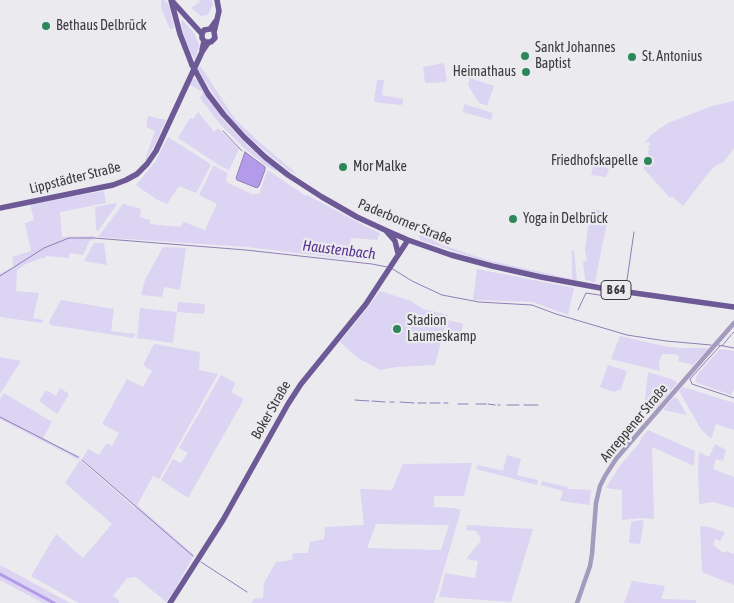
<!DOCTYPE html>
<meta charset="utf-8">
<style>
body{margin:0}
canvas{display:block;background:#ebeaee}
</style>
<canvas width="734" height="603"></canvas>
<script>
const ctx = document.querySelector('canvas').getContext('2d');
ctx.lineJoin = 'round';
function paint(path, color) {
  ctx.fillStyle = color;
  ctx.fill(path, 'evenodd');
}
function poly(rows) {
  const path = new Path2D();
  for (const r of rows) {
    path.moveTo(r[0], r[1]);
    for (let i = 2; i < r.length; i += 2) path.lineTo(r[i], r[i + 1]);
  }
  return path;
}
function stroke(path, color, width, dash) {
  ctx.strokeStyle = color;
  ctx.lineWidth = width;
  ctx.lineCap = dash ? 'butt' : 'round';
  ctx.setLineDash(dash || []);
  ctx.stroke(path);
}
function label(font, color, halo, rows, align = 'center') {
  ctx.font = font + ' "Asap Condensed",sans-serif';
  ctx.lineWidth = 4.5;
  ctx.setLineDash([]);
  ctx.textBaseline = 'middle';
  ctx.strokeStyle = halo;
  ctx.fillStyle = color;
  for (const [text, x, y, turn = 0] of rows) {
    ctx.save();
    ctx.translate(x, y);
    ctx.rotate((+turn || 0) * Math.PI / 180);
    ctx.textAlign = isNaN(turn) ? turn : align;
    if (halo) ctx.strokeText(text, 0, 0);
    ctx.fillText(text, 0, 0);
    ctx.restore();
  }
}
const green = poly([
 [161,0,164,0,169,5,174,28,170,29,161,8],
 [199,0,212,0,213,4,208,15,201,16,191,8,200,2],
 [182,19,194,33,199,45,195,59,193,57,185,39,181,24],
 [444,63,447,82,425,83,423,67],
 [199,67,201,67,235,119,256,139,297,174,290,171,272,157,253,141,233,121,218,101,203,78,198,69],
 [470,78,494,86,487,106,480,103,477,100,468,85],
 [193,79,196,79,210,102,227,124,248,146,277,170,276,171,266,166,244,148,220,124,200,98,203,92,190,85],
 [377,80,384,80,382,95,403,99,403,104,401,105,374,102],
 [734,101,734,148,724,162,715,166,707,175,683,206,672,196,670,198,644,169,644,166,646,163,645,162,647,158,649,148,648,146,651,144,649,142,645,143,651,135,668,123,712,106],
 [464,104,493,113,491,120,463,112],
 [198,112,214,132,218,128,239,149,229,170,222,167,178,138,190,118,193,119],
 [148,116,166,120,156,142,146,160,145,160,155,131,146,127],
 [168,137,209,163,211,165,196,193,179,186,167,204,156,199,136,185,155,162],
 [594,162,609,169,606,177,591,175],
 [213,166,215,166,227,173,227,175,226,181,228,183,252,194,259,194,267,171,269,171,306,196,307,195,367,227,380,233,377,240,351,238,347,259,247,247,98,237,123,204,141,209,140,217,150,220,150,224,179,227,184,222,205,230,217,204,199,195],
 [104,191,106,203,60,212,62,237,95,236,91,241,90,240,83,255,69,253,69,258,46,256,45,258,41,258,24,265,17,270,16,291,39,293,33,318,44,320,42,323,0,317,0,273,14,267,12,257,31,251,25,223,34,220,30,204],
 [116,203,117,204,98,231,96,231,95,207],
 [592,209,609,212,595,282,585,280,583,262,587,260,585,251,587,233],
 [431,224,432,225,427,235,440,244,487,260,572,279,572,250,574,250,577,281,513,268,468,256,420,240,419,236],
 [94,243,104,243,107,265,84,261],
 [163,247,186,248,180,290,164,287,162,297,141,295,145,280],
 [477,269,574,288,568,315,533,302,473,300],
 [380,291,411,301,423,309,448,315,435,365,396,367,380,370,358,358,340,342,369,306],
 [61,300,114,309,111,331,135,334,134,338,51,325,49,322],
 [178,302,205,304,204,314,177,312,173,343,137,338,140,308,177,312],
 [449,320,463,324,460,339,445,336],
 [620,336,664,346,680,348,709,348,693,365,678,361,679,356,673,354,662,354,659,362,660,371,611,359],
 [154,344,200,352,199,370,218,374,159,479,153,476,137,505,194,555,174,591,166,602,136,577,127,578,113,596,119,600,119,603,79,603,31,576,56,534,83,558,112,524,65,483,80,460,135,508,136,507,82,459,88,449,99,455,107,443,112,446,119,433,102,424,127,379,143,387,152,371,143,365],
 [720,349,734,351,734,389,731,395,695,382,697,375],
 [0,357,21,361,0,394],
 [608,365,627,371,621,389,614,392,600,387],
 [648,372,674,380,677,383,657,407,645,400],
 [221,375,236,383,231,392,244,399,188,498,161,480,173,459,181,463,188,453,179,448],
 [683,387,734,403,734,430,716,424,711,439,701,429,679,391],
 [60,388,69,394,57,414,39,401,46,390,56,396],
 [4,393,52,422,43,438,80,457,79,460,0,419,0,399],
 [674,397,677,398,687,415,663,410],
 [648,430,695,451,694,466,652,447,654,519,640,518,622,520,622,490,606,488,619,467,640,442,641,439],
 [715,444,726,450,723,461,716,459,713,469,734,477,734,508,713,502,699,504,698,466,699,452,709,457],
 [507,455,521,459,517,475,538,480,537,485,476,469,478,465,503,471],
 [472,463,464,496,434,496,434,507,454,508,461,510,434,603,251,603,254,599,263,598,264,583,276,562,292,560,293,553,308,553,310,542,324,539,325,527,364,525,360,489,392,490,403,464],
 [376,524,448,525,449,525,441,550,367,548],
 [542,481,567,487,568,489,591,490,589,505,560,501,563,491,541,485],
 [640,520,644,521,640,544,629,543,631,522],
 [467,525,533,529,511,602,439,597,445,573,475,578,478,561,466,559,480,542,481,538,476,531,466,530],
 [700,526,709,527,725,532,720,541,715,539,713,545,724,553,726,551,733,554,734,552,734,585,702,572],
 [0,565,24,578,70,603,43,603,0,580],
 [632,581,665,586,661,599,696,600,696,603,624,603]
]);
const water = poly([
 [245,152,265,167,265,170,259,186,257,188,237,180,236,178,245,152]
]);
const stream = poly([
 [223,131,242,151],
 [391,268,412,281,442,295,479,302,532,305,556,314,627,335,666,341,711,345],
 [0,276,44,248,69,238,94,238,246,250,372,264,387,267],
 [627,280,634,232],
 [578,310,586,293,619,298,621,297],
 [732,334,734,332],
 [718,345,734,348],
 [720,346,690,379,692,384,734,398],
 [722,346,731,335],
 [355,400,369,401],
 [372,401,385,402],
 [390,402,394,402],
 [400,402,414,403],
 [418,403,426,403],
 [430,403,440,403],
 [444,403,448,403],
 [458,404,468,404],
 [476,404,486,404],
 [488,404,495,405],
 [498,405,500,405],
 [507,405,519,405],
 [524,405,538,405],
 [0,417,78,457],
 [82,460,193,556],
 [201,562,247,592]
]);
const canal = poly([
 [0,574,54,603]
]);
const minor = poly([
 [577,603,590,566,592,554,596,503,600,486,605,476,616,459,628,445,734,323]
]);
const major = poly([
 [171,0,180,34,192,65],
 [172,1,202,34,202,38,204,41,202,50],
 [202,34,204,30,210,29,215,22],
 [206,42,211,42,215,38,214,32,219,11,217,0],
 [196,72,208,94,224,115,244,137,265,157,288,175,322,197,357,217,385,230,408,240,451,255,492,266,541,277,606,289,734,307],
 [0,208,113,185,126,180,137,174,147,164,156,151,202,52,208,43],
 [387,232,395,241,398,253],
 [170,603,223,520,288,404,301,384,366,304,408,240]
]);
const majorBridge = poly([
 [192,65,196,72]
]);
const markers = [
 [46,26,5,"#2e865b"],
 [525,56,5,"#2e865b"],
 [632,57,5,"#2e865b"],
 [526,72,5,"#2e865b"],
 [648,161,5,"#2e865b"],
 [343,167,5,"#2e865b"],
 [513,219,5,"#2e865b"],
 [397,329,5,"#2e865b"]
];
const shields = [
 [616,290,30]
];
const shieldNames = [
 ["B 64",616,290]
];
const poiNames = [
 ["Bethaus Delbrück",56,26],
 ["Sankt Johannes",535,48],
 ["Baptist",535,64],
 ["St. Antonius",642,57],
 ["Heimathaus",516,72,"right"],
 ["Friedhofskapelle",638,161,"right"],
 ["Mor Malke",353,167],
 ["Yoga in Delbrück",523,219],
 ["Stadion",407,321],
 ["Laumeskamp",407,337]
];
const streetNames = [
 ["Lippstädter Straße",75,178,-14],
 ["Paderborner Straße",405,222,22],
 ["Boker Straße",271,410,-60],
 ["Anreppener Straße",634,423,-50]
];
const waterNames = [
 ["Haustenbach",339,250,7]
];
paint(green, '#dcd4f3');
paint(water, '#b39bea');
stroke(water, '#8f7eb6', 1);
stroke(stream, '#8f7eb6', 1);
stroke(canal, '#b39bea', 3);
stroke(minor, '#a59bbf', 4.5);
stroke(major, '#6c5996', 5.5);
stroke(majorBridge, '#6c5996', 5.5);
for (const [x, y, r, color] of markers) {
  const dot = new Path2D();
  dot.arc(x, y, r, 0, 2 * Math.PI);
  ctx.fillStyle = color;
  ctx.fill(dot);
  stroke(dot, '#ebeaee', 2);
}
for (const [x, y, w] of shields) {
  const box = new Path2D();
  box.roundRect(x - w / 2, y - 9.5, w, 19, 4);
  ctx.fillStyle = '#ebeaee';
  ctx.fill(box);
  stroke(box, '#3b3b3d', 1);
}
label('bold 12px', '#3b3b3d', null, shieldNames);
label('14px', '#3b3b3d', '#ebeaee', poiNames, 'left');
label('14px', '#3b3b3d', '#ebeaee', streetNames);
label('italic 15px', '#583591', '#ebeaee', waterNames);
</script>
